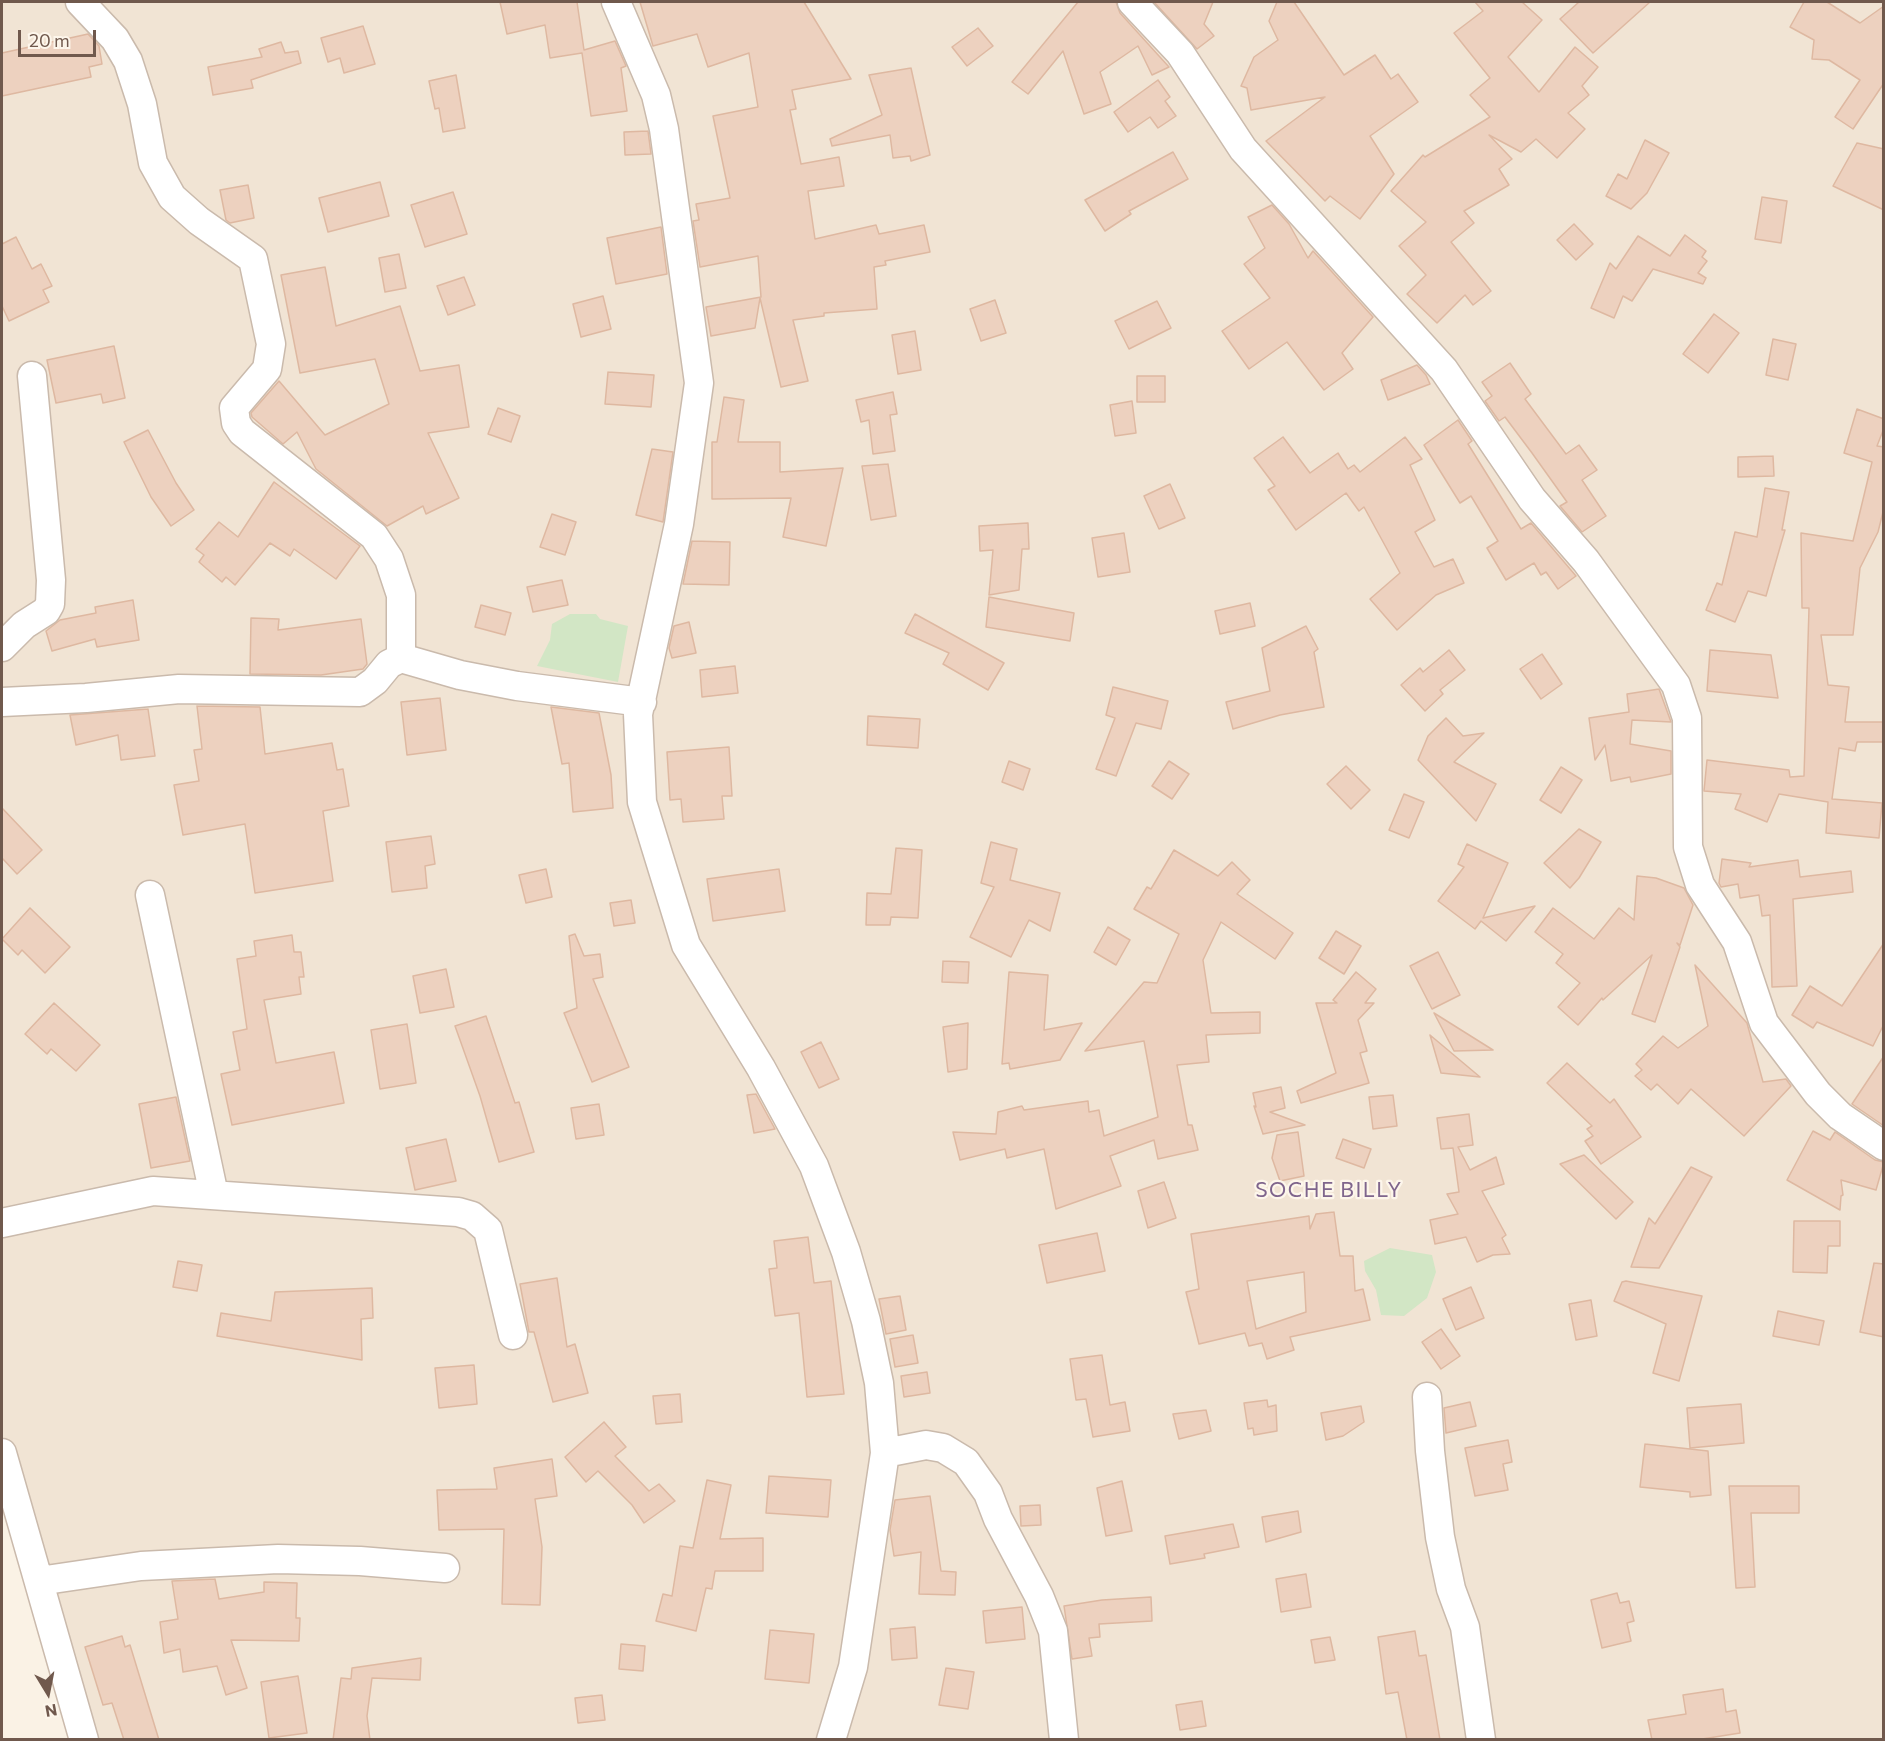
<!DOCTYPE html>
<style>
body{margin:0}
#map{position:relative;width:1885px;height:1741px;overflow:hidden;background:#faf2e5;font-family:Commissioner,sans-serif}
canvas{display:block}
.frame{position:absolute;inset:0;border:3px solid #70594d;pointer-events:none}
.north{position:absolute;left:18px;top:1663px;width:60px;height:60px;-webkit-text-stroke:4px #fdf6eb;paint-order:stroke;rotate:170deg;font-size:16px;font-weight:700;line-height:24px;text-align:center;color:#70594d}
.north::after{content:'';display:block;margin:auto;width:21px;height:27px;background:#70594d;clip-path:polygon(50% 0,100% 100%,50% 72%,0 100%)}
.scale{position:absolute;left:18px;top:30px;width:78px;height:27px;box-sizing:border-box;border:3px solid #70594d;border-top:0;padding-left:8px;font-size:18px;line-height:21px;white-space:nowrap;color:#70594d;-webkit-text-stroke:4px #fdf6eb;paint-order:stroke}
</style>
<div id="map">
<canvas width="1885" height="1741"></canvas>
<div class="frame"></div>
<div class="north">N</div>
<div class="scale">20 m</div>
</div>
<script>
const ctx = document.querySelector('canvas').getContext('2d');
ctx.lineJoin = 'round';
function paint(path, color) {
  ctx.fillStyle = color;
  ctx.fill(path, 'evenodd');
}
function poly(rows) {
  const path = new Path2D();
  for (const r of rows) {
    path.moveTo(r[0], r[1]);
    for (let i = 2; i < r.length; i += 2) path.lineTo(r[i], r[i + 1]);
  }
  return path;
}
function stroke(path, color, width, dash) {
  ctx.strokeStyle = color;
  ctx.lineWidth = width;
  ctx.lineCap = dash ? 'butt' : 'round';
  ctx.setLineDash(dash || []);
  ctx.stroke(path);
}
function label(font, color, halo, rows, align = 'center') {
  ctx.font = font + ' Commissioner,sans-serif';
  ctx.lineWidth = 4.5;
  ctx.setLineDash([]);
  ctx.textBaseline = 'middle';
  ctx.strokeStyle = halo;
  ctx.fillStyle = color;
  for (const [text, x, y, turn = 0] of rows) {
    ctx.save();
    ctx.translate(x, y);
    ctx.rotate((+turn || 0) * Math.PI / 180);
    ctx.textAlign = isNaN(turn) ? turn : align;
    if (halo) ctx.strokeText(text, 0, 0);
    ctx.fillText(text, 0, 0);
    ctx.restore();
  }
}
const residential = poly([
 [2,2,1883,2,1883,1739,80,1739,2,1432]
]);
const green = poly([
 [570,614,596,614,600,619,628,626,618,682,537,666,550,640,552,624],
 [1390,1248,1432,1255,1436,1272,1427,1298,1404,1316,1381,1315,1376,1290,1365,1271,1364,1261]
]);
const building = poly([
 [500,2,577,2,584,50,615,41,626,66,621,68,627,111,591,116,582,53,550,58,545,25,507,34,500,2],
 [640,2,804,2,851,79,792,90,796,109,790,110,801,164,839,157,844,186,808,191,815,239,876,225,879,234,924,225,930,252,885,261,886,265,874,267,877,309,824,313,824,316,793,320,808,381,781,387,760,298,755,328,711,336,706,307,761,297,758,256,700,267,693,221,699,220,696,204,730,198,713,116,758,107,749,53,708,67,697,34,653,46,640,2],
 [1078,2,1116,2,1120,13,1169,67,1152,75,1138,46,1100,72,1111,104,1084,114,1063,51,1028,94,1012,82,1078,2],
 [1154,2,1213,2,1204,24,1214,36,1197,49,1154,2],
 [1277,2,1294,2,1344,75,1375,55,1391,79,1398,74,1418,102,1370,136,1394,174,1360,219,1330,196,1325,201,1266,141,1325,97,1251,110,1247,88,1241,86,1254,57,1278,40,1269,21,1277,2],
 [1475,2,1522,2,1542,20,1508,57,1539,92,1575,47,1598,67,1582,86,1589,95,1568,113,1585,129,1557,158,1536,139,1521,152,1489,135,1512,159,1499,169,1509,185,1464,211,1474,223,1451,242,1491,291,1473,305,1465,295,1437,323,1407,294,1426,275,1399,246,1426,222,1391,191,1423,155,1425,157,1490,117,1470,95,1490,78,1454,33,1483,11,1475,2],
 [1579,2,1650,2,1593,53,1560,19,1579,2],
 [1804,2,1827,2,1860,23,1884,6,1884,83,1853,129,1835,117,1860,80,1829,60,1812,59,1814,40,1790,27,1804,2],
 [363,26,375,64,344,73,340,58,328,62,321,38,363,26],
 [978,28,993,46,967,66,952,47,978,28],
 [88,34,99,46,102,64,89,67,91,77,2,96,2,53,88,34],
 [281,42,285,53,298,51,301,63,251,80,253,88,213,95,208,67,262,57,259,49,281,42],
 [911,68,930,155,911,161,910,156,893,158,890,135,832,146,830,139,882,115,869,75,911,68],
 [456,75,465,128,443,132,439,108,435,109,429,81,456,75],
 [1158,80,1170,97,1165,101,1176,116,1158,128,1150,117,1128,132,1114,112,1158,80],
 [648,131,651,154,625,155,624,132,648,131],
 [1645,140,1669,153,1647,193,1631,209,1606,196,1618,174,1627,179,1645,140],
 [1857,143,1884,149,1884,210,1833,186,1857,143],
 [1173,152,1188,179,1129,211,1131,214,1105,231,1085,200,1173,152],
 [380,182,389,216,328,232,319,198,380,182],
 [248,185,254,218,230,223,226,220,220,190,248,185],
 [453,192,467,234,425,247,411,205,453,192],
 [1762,197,1787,201,1781,243,1755,239,1762,197],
 [1272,205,1289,224,1308,258,1313,251,1373,317,1342,353,1353,369,1324,390,1287,342,1249,369,1222,331,1270,298,1244,264,1265,248,1248,217,1272,205],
 [1574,224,1593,244,1576,260,1557,240,1574,224],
 [661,227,667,274,616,284,607,238,661,227],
 [1685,235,1706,251,1702,257,1707,261,1698,273,1706,278,1703,284,1653,269,1632,301,1623,296,1614,318,1591,308,1610,263,1616,269,1638,236,1670,256,1685,235],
 [16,237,32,269,41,264,52,286,43,290,49,302,9,321,2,306,2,244,16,237],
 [399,254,406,288,385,292,379,258,399,254],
 [325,267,336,326,400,306,420,371,459,365,469,427,428,433,459,498,426,514,423,506,387,526,316,469,297,432,283,444,252,417,251,413,279,381,325,435,389,404,375,359,300,373,281,275,325,267],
 [464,277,475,305,448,315,437,286,464,277],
 [603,296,611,329,581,337,573,304,603,296],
 [995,300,1006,333,981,341,970,309,995,300],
 [1157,301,1171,328,1129,349,1115,321,1157,301],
 [1714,314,1739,333,1708,373,1683,354,1714,314],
 [915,331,921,370,898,374,892,335,915,331],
 [1773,339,1796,344,1788,380,1766,375,1773,339],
 [114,346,125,398,103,403,101,394,56,403,47,360,114,346],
 [1510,363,1531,394,1525,399,1566,454,1579,445,1597,470,1582,480,1606,516,1582,532,1560,506,1567,502,1532,453,1505,417,1499,421,1485,401,1492,396,1482,382,1510,363],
 [1417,365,1426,375,1430,384,1388,400,1381,380,1417,365],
 [608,372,654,375,651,407,605,404,608,372],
 [1137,376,1165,376,1165,402,1137,402,1137,376],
 [893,392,897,414,890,415,895,451,873,454,869,420,861,422,856,400,893,392],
 [724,397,744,400,738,442,780,442,780,472,843,468,826,546,783,537,791,498,712,499,712,442,717,442,724,397],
 [1132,401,1136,433,1115,436,1110,405,1132,401],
 [498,408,520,416,511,442,488,434,498,408],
 [1857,409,1884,419,1884,428,1877,446,1884,447,1884,508,1878,532,1860,568,1853,635,1821,635,1828,685,1849,687,1845,722,1884,722,1884,742,1857,742,1855,751,1839,748,1832,799,1882,803,1879,838,1826,833,1828,802,1779,794,1767,822,1735,809,1741,794,1704,791,1707,760,1789,770,1790,777,1804,776,1809,608,1802,608,1801,533,1853,541,1872,462,1844,453,1857,409],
 [1458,420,1472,441,1468,444,1521,529,1531,523,1576,576,1558,589,1546,572,1541,575,1534,563,1506,580,1487,548,1498,541,1471,496,1460,503,1424,445,1458,420],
 [148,430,176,483,194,510,171,526,151,497,124,442,148,430],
 [1283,437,1310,473,1338,453,1348,469,1354,465,1360,472,1405,437,1422,459,1410,465,1435,520,1415,532,1434,567,1453,559,1464,583,1436,595,1397,630,1370,599,1400,573,1364,507,1359,511,1346,493,1296,530,1268,490,1275,486,1254,458,1283,437],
 [652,449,673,452,663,522,636,515,652,449],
 [1773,456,1774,476,1738,477,1738,457,1773,456],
 [888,464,896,516,871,520,862,466,888,464],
 [274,482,360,546,336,579,294,549,290,556,270,543,235,585,226,577,222,582,199,562,204,555,196,549,219,522,238,537,274,482],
 [1170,484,1185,518,1159,529,1144,496,1170,484],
 [1765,488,1789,492,1782,530,1785,530,1766,596,1748,591,1735,622,1706,610,1717,583,1722,585,1735,532,1757,537,1765,488],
 [552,514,576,522,565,555,540,547,552,514],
 [1028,523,1029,549,1022,549,1019,590,989,595,993,550,980,551,979,526,1028,523],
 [1124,533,1130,572,1098,577,1092,538,1124,533],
 [692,541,730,542,729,585,683,584,692,541],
 [562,580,568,605,533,612,527,587,562,580],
 [989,597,1074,613,1070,641,986,627,989,597],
 [133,600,139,640,97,647,95,639,52,651,46,631,60,620,96,613,95,607,133,600],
 [1250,603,1255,626,1220,634,1215,611,1250,603],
 [481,605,511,613,505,635,475,627,481,605],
 [915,614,1004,663,988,690,943,664,949,653,905,633,915,614],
 [251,618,279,619,278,630,361,619,367,664,363,669,321,675,250,674,251,618],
 [689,622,696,653,672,658,669,648,674,626,689,622],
 [1306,626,1318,649,1314,652,1324,707,1280,715,1233,729,1226,702,1270,691,1262,648,1306,626],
 [1449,650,1465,670,1440,690,1443,694,1425,711,1401,685,1420,668,1423,672,1449,650],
 [1710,650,1771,655,1778,698,1707,691,1710,650],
 [1542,654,1562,684,1541,699,1520,669,1542,654],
 [735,666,738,693,702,697,700,670,735,666],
 [1113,687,1168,701,1161,729,1136,723,1116,776,1096,769,1115,718,1106,715,1113,687],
 [1659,689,1671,722,1632,720,1630,744,1671,751,1671,774,1631,782,1630,777,1611,781,1605,745,1595,760,1589,718,1629,712,1627,694,1659,689],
 [440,698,446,750,407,755,401,702,440,698],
 [197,706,260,707,265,754,332,743,337,770,343,769,349,806,323,811,333,881,255,893,245,824,183,835,174,785,199,781,194,750,202,749,197,706],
 [551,707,599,713,611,775,613,808,573,812,569,763,562,764,551,707],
 [148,709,155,756,121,760,118,735,76,745,70,715,148,709],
 [868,716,920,719,918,748,867,745,868,716],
 [1446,718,1463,736,1484,733,1454,762,1496,784,1476,821,1418,760,1428,736,1446,718],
 [729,747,732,796,722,796,724,819,683,822,681,799,670,800,667,752,729,747],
 [1009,761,1030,769,1023,790,1002,782,1009,761],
 [1169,761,1189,774,1172,799,1152,786,1169,761],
 [1346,766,1370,790,1351,809,1327,784,1346,766],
 [1561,767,1582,780,1561,813,1540,800,1561,767],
 [1404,794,1424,802,1409,838,1389,830,1404,794],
 [2,808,42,850,17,874,2,858,2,808],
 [1579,829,1601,842,1579,878,1570,888,1544,863,1579,829],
 [431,836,435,864,425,866,427,888,392,892,386,842,431,836],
 [991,842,1017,849,1010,880,1060,893,1050,931,1029,920,1011,957,970,937,994,887,981,883,991,842],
 [1467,844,1508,863,1483,918,1535,906,1506,941,1481,921,1475,929,1438,901,1464,867,1458,864,1467,844],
 [896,848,922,850,918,918,891,917,890,925,866,925,867,893,891,894,896,848],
 [1174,850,1218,876,1232,862,1250,880,1237,894,1293,933,1275,959,1221,922,1203,960,1211,1013,1260,1012,1260,1033,1206,1035,1209,1062,1177,1065,1188,1125,1192,1125,1198,1150,1158,1159,1154,1140,1110,1156,1121,1186,1056,1209,1044,1149,1007,1158,1005,1149,960,1160,953,1132,996,1134,998,1112,1022,1106,1024,1110,1088,1101,1089,1112,1099,1110,1104,1136,1158,1117,1144,1041,1085,1051,1144,982,1157,983,1179,934,1134,909,1147,887,1151,889,1174,850],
 [1722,859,1751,863,1749,867,1798,860,1800,877,1851,871,1853,892,1793,899,1797,986,1772,987,1770,915,1762,916,1759,895,1740,898,1738,884,1721,887,1719,883,1722,859],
 [546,869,552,897,526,903,519,875,546,869],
 [779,869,785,911,713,921,707,879,779,869],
 [1637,876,1656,878,1684,888,1693,905,1680,945,1677,943,1680,947,1655,1022,1632,1014,1652,955,1603,1000,1602,998,1578,1025,1558,1007,1580,983,1556,963,1563,954,1535,932,1553,908,1594,939,1619,908,1634,920,1637,876],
 [631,900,635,923,614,926,610,903,631,900],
 [30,908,70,947,45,973,22,950,18,955,2,939,30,908],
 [1108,927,1130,940,1116,965,1094,952,1108,927],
 [1336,931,1361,946,1344,974,1319,958,1336,931],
 [575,934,584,956,600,954,603,977,593,979,629,1067,592,1082,564,1013,577,1008,569,936,575,934],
 [292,935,294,952,301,952,304,977,299,977,301,994,264,1000,276,1063,334,1052,344,1103,232,1125,221,1074,240,1070,233,1032,247,1029,237,959,256,956,254,941,292,935],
 [1884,943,1884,1024,1873,1046,1817,1022,1813,1028,1792,1015,1810,986,1842,1006,1884,943],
 [1438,952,1460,995,1432,1009,1410,966,1438,952],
 [943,961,969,962,968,983,942,982,943,961],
 [1695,965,1747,1023,1763,1082,1786,1079,1791,1086,1744,1136,1691,1089,1678,1104,1657,1084,1651,1090,1635,1076,1642,1070,1636,1064,1663,1036,1678,1048,1708,1026,1695,965],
 [446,969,454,1007,420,1013,413,976,446,969],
 [1009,972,1048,975,1044,1030,1082,1023,1060,1060,1010,1069,1009,1063,1002,1064,1009,972],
 [1356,972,1376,989,1365,1003,1374,1003,1358,1020,1367,1051,1360,1053,1369,1083,1301,1103,1297,1091,1336,1073,1316,1003,1337,1003,1333,1000,1356,972],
 [54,1003,100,1045,76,1071,51,1049,47,1054,25,1034,54,1003],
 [1434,1013,1493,1050,1454,1051,1434,1013],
 [486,1016,515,1103,519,1102,534,1152,499,1162,480,1096,455,1026,486,1016],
 [968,1023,967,1069,948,1072,943,1027,968,1023],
 [407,1024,416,1083,380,1089,371,1030,407,1024],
 [1430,1035,1480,1077,1441,1073,1430,1035],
 [821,1042,839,1079,819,1088,801,1052,821,1042],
 [1884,1056,1884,1126,1852,1104,1884,1056],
 [1567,1063,1610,1103,1614,1099,1641,1137,1601,1164,1585,1141,1593,1136,1587,1129,1592,1126,1547,1083,1567,1063],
 [1281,1087,1285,1108,1270,1112,1305,1125,1263,1134,1254,1106,1256,1107,1253,1093,1281,1087],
 [756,1094,775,1129,754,1133,747,1095,756,1094],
 [1393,1095,1397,1126,1373,1129,1369,1097,1393,1095],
 [176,1097,190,1161,151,1168,139,1104,176,1097],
 [599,1104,604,1135,576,1139,571,1108,599,1104],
 [1469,1114,1473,1145,1458,1147,1470,1170,1496,1157,1504,1184,1482,1191,1506,1235,1502,1238,1510,1254,1493,1255,1477,1262,1466,1237,1435,1244,1430,1220,1458,1214,1447,1194,1459,1192,1453,1148,1441,1149,1437,1118,1469,1114],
 [1813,1131,1830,1140,1835,1132,1875,1160,1884,1162,1876,1190,1841,1180,1843,1195,1841,1196,1840,1210,1787,1180,1813,1131],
 [1298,1132,1304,1176,1280,1181,1272,1158,1277,1135,1298,1132],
 [446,1139,456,1181,415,1190,406,1148,446,1139],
 [1343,1139,1371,1149,1364,1168,1336,1158,1343,1139],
 [1584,1155,1633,1202,1616,1219,1560,1164,1584,1155],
 [1691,1167,1712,1177,1659,1268,1631,1267,1649,1218,1655,1224,1691,1167],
 [1164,1182,1176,1218,1148,1228,1138,1191,1164,1182],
 [1334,1212,1340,1256,1353,1256,1355,1291,1363,1289,1370,1320,1290,1337,1294,1350,1267,1359,1262,1343,1249,1346,1245,1333,1199,1344,1186,1292,1199,1289,1191,1234,1309,1216,1310,1229,1316,1214,1334,1212],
 [1304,1272,1306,1312,1256,1329,1247,1281,1304,1272],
 [1794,1221,1840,1221,1840,1246,1828,1246,1827,1273,1793,1272,1794,1221],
 [1097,1233,1105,1271,1047,1283,1039,1245,1097,1233],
 [808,1237,814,1283,831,1281,844,1394,807,1397,799,1313,775,1316,769,1269,777,1268,774,1241,808,1237],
 [178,1261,202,1265,197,1291,173,1287,178,1261],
 [1874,1263,1884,1264,1884,1337,1860,1332,1874,1263],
 [557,1278,567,1347,575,1344,588,1393,553,1402,534,1332,529,1332,520,1284,557,1278],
 [1626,1281,1702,1296,1679,1381,1653,1373,1666,1324,1614,1301,1622,1282,1626,1281],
 [1471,1287,1484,1318,1456,1330,1443,1299,1471,1287],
 [372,1288,373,1318,361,1319,362,1360,217,1336,221,1313,271,1321,275,1292,372,1288],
 [900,1296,906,1330,886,1334,879,1299,900,1296],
 [1591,1300,1597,1336,1576,1340,1569,1304,1591,1300],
 [1778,1311,1824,1321,1819,1345,1773,1336,1778,1311],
 [1441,1329,1460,1356,1441,1369,1422,1342,1441,1329],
 [913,1335,918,1363,895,1367,890,1339,913,1335],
 [1102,1355,1110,1405,1125,1402,1130,1431,1093,1437,1086,1399,1076,1400,1070,1359,1102,1355],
 [474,1365,477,1404,439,1408,435,1368,474,1365],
 [927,1372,930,1393,904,1397,901,1376,927,1372],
 [680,1394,682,1422,656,1424,653,1396,680,1394],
 [1267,1400,1268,1407,1276,1405,1277,1431,1254,1435,1253,1428,1248,1429,1244,1403,1267,1400],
 [1470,1402,1476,1426,1446,1433,1444,1408,1470,1402],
 [1741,1404,1744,1443,1690,1448,1687,1408,1741,1404],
 [1361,1406,1364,1422,1343,1436,1326,1440,1321,1413,1361,1406],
 [1206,1410,1211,1431,1179,1439,1173,1414,1206,1410],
 [604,1422,626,1447,615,1456,649,1491,659,1484,675,1501,644,1523,632,1505,598,1471,586,1482,565,1457,604,1422],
 [1508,1440,1512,1462,1503,1464,1508,1490,1475,1496,1465,1448,1508,1440],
 [1645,1444,1708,1451,1711,1495,1690,1497,1690,1492,1640,1487,1645,1444],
 [552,1459,557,1496,535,1499,542,1547,540,1605,502,1604,504,1529,439,1530,437,1490,497,1489,494,1468,552,1459],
 [769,1476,831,1480,828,1517,766,1513,769,1476],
 [707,1480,731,1485,720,1539,763,1538,763,1571,715,1571,712,1589,706,1588,696,1631,656,1621,663,1594,672,1596,680,1546,693,1548,707,1480],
 [1122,1481,1132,1531,1106,1536,1097,1488,1122,1481],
 [1729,1486,1799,1486,1799,1513,1751,1513,1755,1587,1736,1588,1729,1486],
 [930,1496,941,1571,956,1572,955,1595,919,1594,921,1552,894,1556,890,1530,895,1500,930,1496],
 [1040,1505,1041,1525,1021,1526,1020,1506,1040,1505],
 [1298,1511,1301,1532,1266,1542,1262,1517,1298,1511],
 [1233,1524,1239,1547,1204,1554,1205,1558,1170,1564,1165,1536,1233,1524],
 [1306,1574,1311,1607,1281,1612,1276,1579,1306,1574],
 [215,1579,219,1599,264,1592,264,1582,297,1583,296,1618,300,1618,299,1641,231,1640,247,1688,226,1695,217,1666,183,1672,180,1649,164,1653,160,1622,178,1619,172,1581,215,1579],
 [1617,1593,1620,1603,1629,1601,1634,1621,1627,1623,1631,1641,1602,1648,1591,1600,1617,1593],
 [1151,1597,1152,1621,1099,1624,1100,1637,1089,1638,1092,1656,1072,1659,1064,1606,1102,1600,1151,1597],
 [1022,1607,1025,1639,986,1643,983,1611,1022,1607],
 [915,1627,917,1658,892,1660,890,1629,915,1627],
 [770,1630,814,1634,809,1683,765,1679,770,1630],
 [1415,1631,1419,1656,1426,1655,1440,1740,1407,1740,1398,1692,1386,1694,1378,1637,1415,1631],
 [122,1636,125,1647,130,1645,159,1740,124,1740,112,1703,103,1705,85,1647,122,1636],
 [1330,1637,1335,1660,1315,1663,1311,1640,1330,1637],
 [621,1644,645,1646,643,1671,619,1669,621,1644],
 [421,1658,420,1680,372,1678,367,1716,370,1740,333,1740,341,1678,351,1679,352,1668,421,1658],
 [946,1668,974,1672,968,1709,939,1705,946,1668],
 [298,1676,307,1733,269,1738,261,1682,298,1676],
 [1723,1689,1726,1712,1736,1710,1740,1733,1696,1740,1652,1740,1648,1720,1686,1714,1683,1695,1723,1689],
 [602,1695,605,1720,578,1723,575,1698,602,1695],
 [1202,1701,1206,1726,1180,1730,1176,1705,1202,1701]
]);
const minor = poly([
 [80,2,115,39,128,61,142,104,153,163,172,197,199,221,253,259,271,344,267,369,234,408,236,423,242,432,374,536,389,559,401,595,401,658],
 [616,2,656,95,664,129,699,383,679,524,638,714,642,802,686,945,761,1068,814,1166,846,1252,866,1321,879,1383,885,1453,853,1667,831,1740],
 [1132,2,1180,53,1243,149,1444,370,1532,499,1586,561,1676,685,1687,718,1688,847,1700,885,1737,942,1764,1023,1818,1094,1840,1116,1884,1146],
 [2,647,24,625,46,611,50,604,51,580,32,376],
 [2,702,86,698,179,689,360,692,375,681,389,664,401,658,460,675,517,686,642,702],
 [150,895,214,1195],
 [2,1223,153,1191,458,1212,472,1216,488,1230,513,1335],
 [1427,1397,1430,1451,1440,1537,1451,1589,1465,1627,1481,1740],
 [2,1453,84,1740],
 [885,1453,926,1445,943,1448,966,1462,988,1493,998,1519,1039,1596,1053,1631,1064,1740],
 [39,1581,141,1566,278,1559,360,1561,445,1568]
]);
const quarterNames = [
 ["SOCHE BILLY",1329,1190]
];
paint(residential, '#f1e4d4');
paint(green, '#d2e6c5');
paint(building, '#edd1bf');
stroke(building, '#deb8a1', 1.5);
stroke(minor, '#cabaac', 31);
stroke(minor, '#fff', 28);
ctx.letterSpacing = '1.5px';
label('21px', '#7f658c', '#fdf6eb', quarterNames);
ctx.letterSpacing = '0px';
</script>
